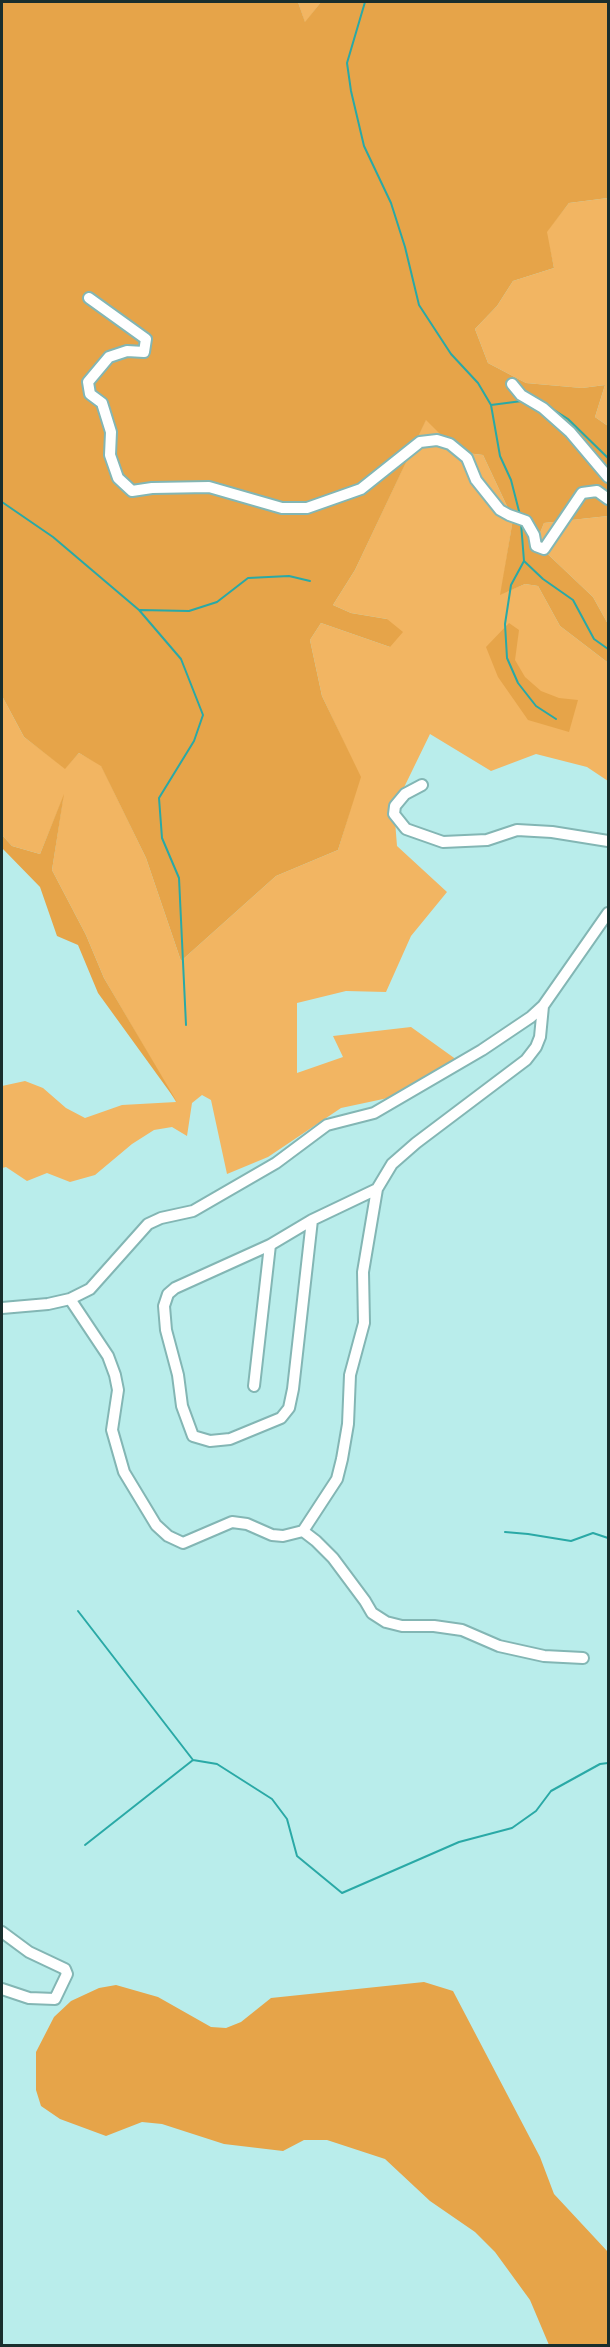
<!DOCTYPE html>
<style>
body{margin:0}
#map{position:relative;width:610px;height:2347px;overflow:hidden;background:#b9edeb;font-family:"Nunito Sans",sans-serif}
canvas{display:block}
.frame{position:absolute;inset:0;border:3px solid #192e2d;pointer-events:none}
</style>
<div id="map">
<canvas width="610" height="2347"></canvas>
<div class="frame"></div>
</div>
<script>
const ctx = document.querySelector('canvas').getContext('2d');
ctx.lineJoin = 'round';
function paint(path, color) {
  ctx.fillStyle = color;
  ctx.fill(path, 'evenodd');
}
function poly(rows) {
  const path = new Path2D();
  for (const r of rows) {
    path.moveTo(r[0], r[1]);
    for (let i = 2; i < r.length; i += 2) path.lineTo(r[i], r[i + 1]);
  }
  return path;
}
function stroke(path, color, width, dash) {
  ctx.strokeStyle = color;
  ctx.lineWidth = width;
  ctx.lineCap = dash ? 'butt' : 'round';
  ctx.setLineDash(dash || []);
  ctx.stroke(path);
}
const green = poly([
 [298,2,321,2,305,23],
 [608,198,608,426,595,417,605,385,582,388,526,383,488,363,475,329,497,306,513,281,554,268,546,232,569,203],
 [426,419,458,452,483,455,513,519,501,594,525,584,538,586,560,626,607,662,608,667,608,781,587,767,536,754,491,771,430,734,394,808,397,846,447,892,411,936,386,992,346,991,297,1003,297,1073,343,1057,333,1036,411,1027,457,1060,402,1095,341,1108,268,1157,227,1174,211,1100,202,1095,192,1103,187,1136,172,1127,154,1130,132,1144,95,1175,70,1182,47,1173,27,1181,6,1167,2,1168,2,1086,25,1081,43,1088,66,1108,85,1118,122,1105,176,1102,104,978,86,935,52,870,63,798,40,854,12,846,2,835,2,696,24,737,65,768,79,753,101,765,146,858,181,961,276,876,338,850,360,777,322,696,310,640,321,623,390,647,387,619,351,613,333,605,355,570],
 [608,516,608,624,593,597,536,543,544,523]
]);
const forest = poly([
 [2,2,298,2,305,22,321,2,608,2,608,198,569,203,547,232,554,268,513,281,497,306,475,329,488,363,526,383,582,388,605,385,595,417,608,426,608,516,544,523,536,543,593,597,608,624,608,667,607,662,560,626,538,586,525,584,500,595,513,519,483,455,458,452,426,420,355,570,333,605,351,613,387,619,403,632,390,647,321,623,310,640,322,696,361,777,338,850,276,876,181,961,146,858,101,766,79,753,65,769,24,737,2,696],
 [509,623,519,630,515,660,525,677,541,691,559,698,578,700,569,732,528,720,498,677,486,647],
 [64,794,52,870,86,935,104,978,177,1102,98,993,78,945,57,936,40,887,2,848,2,835,12,846,40,854],
 [424,1982,453,1991,540,2157,554,2194,608,2252,608,2345,549,2345,530,2300,495,2252,475,2232,430,2201,385,2159,327,2140,304,2140,283,2151,224,2144,162,2124,142,2122,106,2136,60,2119,41,2106,36,2090,36,2052,54,2017,71,2001,99,1988,116,1985,158,1997,211,2027,226,2028,241,2022,271,1998]
]);
const stream = poly([
 [365,2,347,63,351,91,364,146,391,203,405,247,419,305,451,354,478,383,491,405,500,456,511,480,520,515],
 [540,401,568,419,608,458],
 [491,405,522,401],
 [2,502,53,537,139,610,181,659,203,715,194,741,159,798,162,838,179,878,186,1025],
 [521,523,524,561,543,579,573,600,594,639,608,649],
 [524,561,511,585,505,624,507,658,518,683,536,706,556,719],
 [140,610,189,611,217,602,248,578,289,576,310,581],
 [505,1532,528,1534,571,1541,593,1533,608,1538],
 [78,1611,193,1760],
 [85,1845,193,1760,217,1764,272,1799,287,1819,297,1856,342,1893,459,1842,512,1828,536,1811,551,1791,600,1764,608,1763]
]);
const street = poly([
 [89,298,146,339,144,352,127,351,109,357,88,382,90,394,102,403,111,432,110,455,118,478,132,491,152,488,209,487,282,508,307,508,361,489,420,442,437,440,450,444,467,458,476,480,500,510,509,515,526,521,534,535,536,546,544,549,582,493,597,491,608,499],
 [512,384,521,395,543,408,570,432,608,477],
 [422,785,405,794,395,806,394,814,406,829,443,842,487,840,517,830,552,832,608,841],
 [312,1220,293,1389,289,1408,281,1418,230,1439,210,1441,193,1436,182,1406,178,1375,166,1330,164,1306,168,1294,175,1288,270,1245,312,1220,377,1189],
 [70,1299,108,1356,115,1375,118,1390,112,1430,124,1472,156,1525,168,1536,183,1543,232,1522,247,1524,272,1535,283,1536,303,1531,316,1541,333,1558,365,1601,372,1613,386,1622,402,1626,434,1626,462,1630,499,1646,544,1656,583,1658],
 [2,1308,48,1304,70,1299,90,1289,148,1224,161,1218,193,1211,276,1163,327,1125,374,1113,482,1050,531,1017,543,1006,608,913],
 [254,1386,270,1245],
 [303,1531,337,1479,342,1459,348,1424,350,1375,364,1323,363,1272,377,1189,392,1164,416,1143,526,1060,536,1047,540,1037,543,1006],
 [2,1932,29,1952,65,1969,67,1974,55,1999,29,1998,2,1989]
]);
paint(green, '#f2b562');
paint(forest, '#e6a449');
stroke(stream, '#2aa9a6', 2);
stroke(street, '#83b6b4', 14);
stroke(street, '#fff', 10);
</script>
